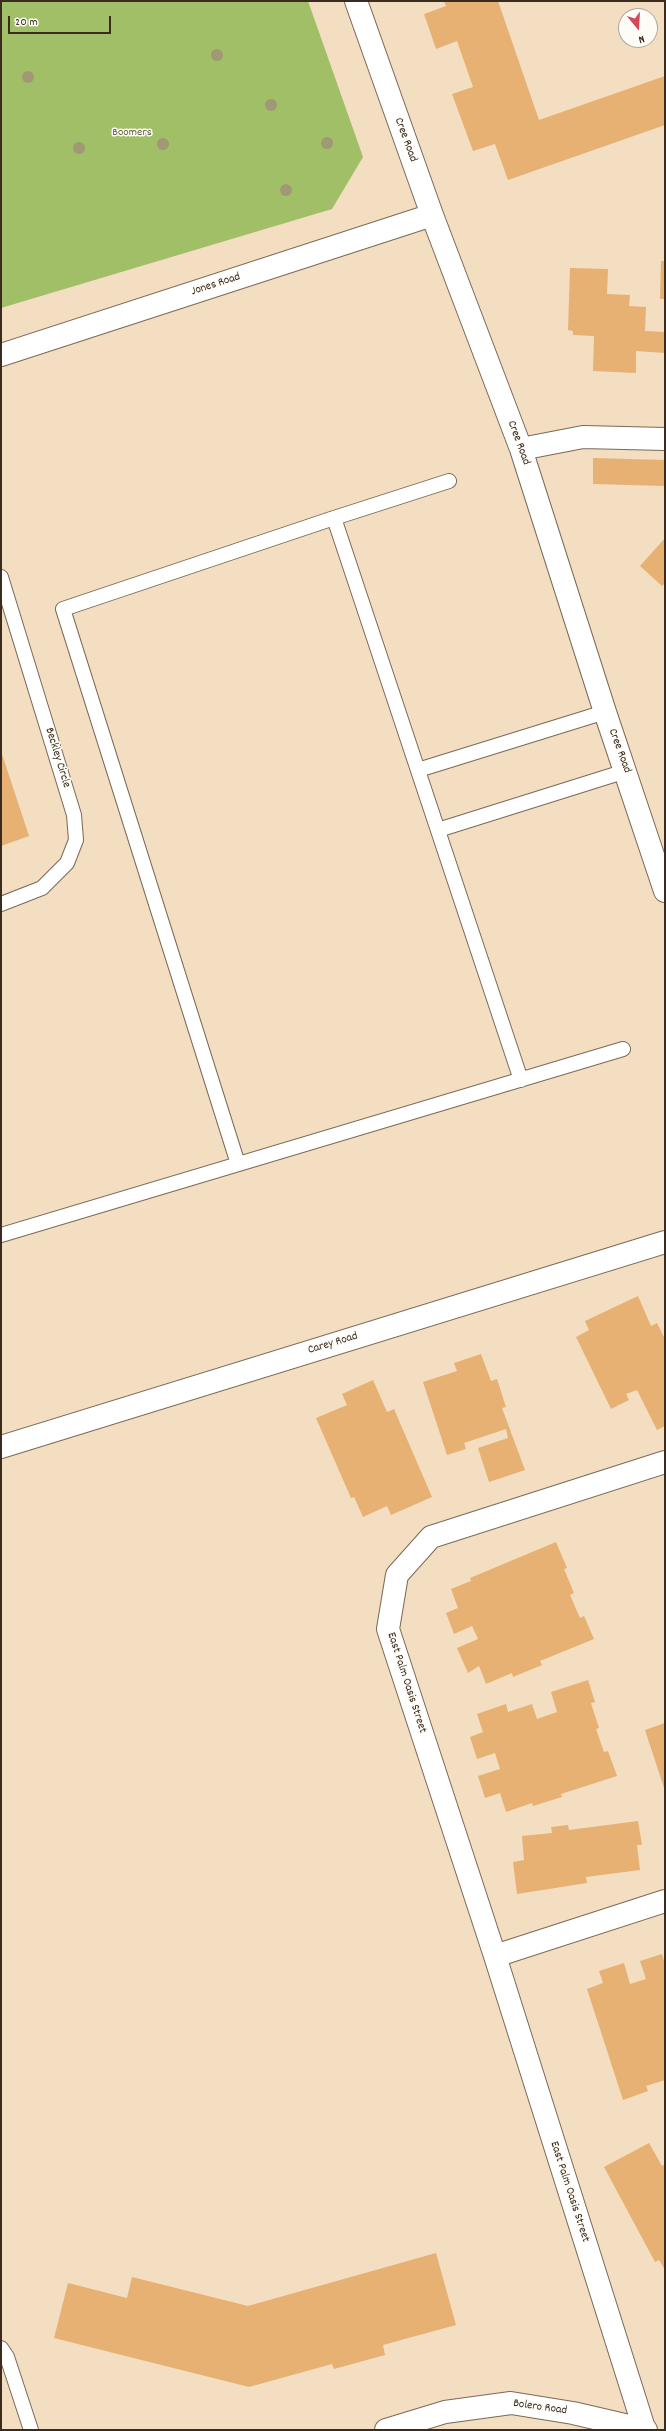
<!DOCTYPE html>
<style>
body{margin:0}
#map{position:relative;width:666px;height:2431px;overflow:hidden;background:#f3dec1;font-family:Dekko,sans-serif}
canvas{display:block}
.frame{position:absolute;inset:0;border:2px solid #3b2a1e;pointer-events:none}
.north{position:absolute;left:618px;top:8px;width:40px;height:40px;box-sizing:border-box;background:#fdfcf7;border:1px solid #afa8a0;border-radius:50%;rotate:162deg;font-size:11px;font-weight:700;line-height:16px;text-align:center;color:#3b2a1e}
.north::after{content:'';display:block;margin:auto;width:14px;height:18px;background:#d1495b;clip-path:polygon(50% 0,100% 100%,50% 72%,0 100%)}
.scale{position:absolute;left:8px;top:16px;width:103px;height:18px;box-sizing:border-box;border:2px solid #3b2a1e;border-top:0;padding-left:5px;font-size:12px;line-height:14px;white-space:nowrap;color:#3b2a1e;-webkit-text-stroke:3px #fdfcf7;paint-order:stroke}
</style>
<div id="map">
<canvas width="666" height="2431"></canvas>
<div class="frame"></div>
<div class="north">N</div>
<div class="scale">20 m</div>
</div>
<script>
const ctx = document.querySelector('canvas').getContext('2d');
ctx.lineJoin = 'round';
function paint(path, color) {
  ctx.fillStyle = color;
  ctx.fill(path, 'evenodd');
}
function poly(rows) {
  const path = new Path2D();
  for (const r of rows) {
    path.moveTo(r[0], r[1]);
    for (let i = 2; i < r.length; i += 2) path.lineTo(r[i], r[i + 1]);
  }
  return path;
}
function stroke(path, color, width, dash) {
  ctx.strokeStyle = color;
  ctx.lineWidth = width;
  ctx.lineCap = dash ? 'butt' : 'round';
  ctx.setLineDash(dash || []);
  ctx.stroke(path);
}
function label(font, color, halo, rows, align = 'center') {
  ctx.font = font + ' Dekko,sans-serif';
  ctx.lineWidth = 3;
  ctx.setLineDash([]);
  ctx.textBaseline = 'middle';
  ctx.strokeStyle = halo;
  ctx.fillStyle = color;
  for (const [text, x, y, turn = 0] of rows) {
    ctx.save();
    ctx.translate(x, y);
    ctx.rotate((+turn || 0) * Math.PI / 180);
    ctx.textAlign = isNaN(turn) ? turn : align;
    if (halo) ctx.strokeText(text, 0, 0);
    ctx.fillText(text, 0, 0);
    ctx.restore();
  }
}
const green = poly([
 [1,1,308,1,363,157,332,209,1,308]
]);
const building = poly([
 [444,1,498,1,539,120,665,76,665,125,508,180,495,144,473,151,452,94,473,87,457,41,436,49,424,14,446,6],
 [661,261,665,261,665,299,660,299],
 [570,268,608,269,607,294,630,295,629,306,646,307,645,331,665,332,665,353,636,351,636,373,593,371,594,336,573,335,573,331,568,330],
 [593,458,665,460,665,486,593,484],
 [665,538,665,583,662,586,640,566],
 [1,751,29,836,1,846],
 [638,1296,651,1326,657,1323,665,1339,665,1426,657,1430,637,1390,626,1394,629,1400,611,1409,576,1337,589,1330,585,1321],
 [481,1354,491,1381,497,1379,506,1407,502,1408,525,1470,489,1482,478,1448,508,1438,506,1429,464,1443,466,1449,447,1455,423,1382,457,1371,454,1363],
 [373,1380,387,1412,394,1409,432,1497,391,1515,387,1506,363,1517,354,1497,351,1498,316,1418,347,1405,342,1394],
 [556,1542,567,1568,564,1569,574,1593,570,1595,580,1618,584,1616,594,1639,540,1661,542,1665,513,1677,512,1673,486,1684,479,1666,468,1673,457,1648,478,1639,472,1626,454,1634,446,1613,458,1608,451,1589,471,1581,470,1578],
 [588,1680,595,1702,591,1703,599,1728,596,1729,604,1752,608,1751,617,1776,561,1794,562,1797,533,1806,532,1803,506,1812,500,1793,485,1798,478,1776,500,1769,495,1753,477,1759,470,1737,483,1732,477,1714,506,1704,508,1712,532,1704,537,1719,557,1712,551,1692],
 [665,1723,665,1791,645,1730],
 [638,1821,642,1845,637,1845,640,1870,586,1877,587,1883,517,1894,513,1862,524,1860,522,1836,552,1833,551,1827,568,1825,569,1830],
 [662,1954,665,1964,665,2080,646,2086,648,2091,623,2100,587,1989,603,1983,599,1971,624,1963,630,1984,646,1979,640,1961],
 [649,2143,662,2166,665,2164,665,2270,659,2260,655,2262,604,2167],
 [436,2253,456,2325,383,2345,385,2355,334,2369,332,2364,249,2387,54,2338,68,2283,127,2298,132,2277,248,2306]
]);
const lane = poly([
 [334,518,449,481],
 [1,577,74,815,76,840,67,863,42,888,1,904],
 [418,770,605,712],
 [438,830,626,771],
 [238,1164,63,609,334,518,521,1080],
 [1,1235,623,1049],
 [1,2348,7,2357,31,2430]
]);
const street = poly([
 [356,1,432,215,521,449,605,712,665,891],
 [1,355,432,215],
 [521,449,583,437,665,439],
 [1,1447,665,1242],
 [495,1956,665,1901],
 [644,2428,495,1956,388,1629,397,1575,431,1537,665,1462],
 [386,2430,445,2412,511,2403,573,2413,646,2430]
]);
const trees = [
 [217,55],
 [28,77],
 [271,105],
 [327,143],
 [163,144],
 [79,148],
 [286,190]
];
const parkNames = [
 ["Boomers",132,133]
];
const streetNames = [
 ["Cree Road",405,140,70],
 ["Jones Road",216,285,-18],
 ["Cree Road",518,443,70],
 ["Cree Road",619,751,70],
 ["Beckley Circle",57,758,73],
 ["Carey Road",333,1344,-17],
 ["East Palm Oasis Street",406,1683,72],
 ["East Palm Oasis Street",569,2192,72],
 ["Bolero Road",540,2408,8]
];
paint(green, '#a0bf67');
paint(building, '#e6b173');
stroke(lane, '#7b6957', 16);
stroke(street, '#7b6957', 24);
stroke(lane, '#fff', 14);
stroke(street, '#fff', 22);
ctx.fillStyle = '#a19876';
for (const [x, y] of trees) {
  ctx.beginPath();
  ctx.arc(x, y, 6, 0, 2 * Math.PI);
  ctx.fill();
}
label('12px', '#5e5e38', '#fdfcf7', parkNames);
label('12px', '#3b2a1e', '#fdfcf7', streetNames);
</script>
